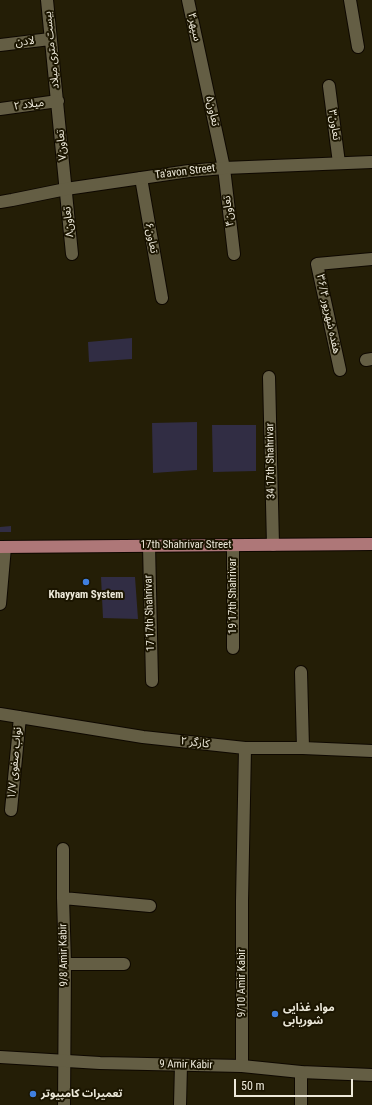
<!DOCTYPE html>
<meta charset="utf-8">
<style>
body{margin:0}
#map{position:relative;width:372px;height:1105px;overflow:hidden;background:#241e06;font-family:"Roboto Condensed",sans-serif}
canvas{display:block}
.scale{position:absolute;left:234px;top:1079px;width:119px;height:18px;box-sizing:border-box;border:2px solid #ede9da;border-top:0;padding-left:5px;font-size:12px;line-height:14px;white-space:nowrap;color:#ede9da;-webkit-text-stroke:3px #1b1500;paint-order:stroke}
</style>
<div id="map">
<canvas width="372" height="1105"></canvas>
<div class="scale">50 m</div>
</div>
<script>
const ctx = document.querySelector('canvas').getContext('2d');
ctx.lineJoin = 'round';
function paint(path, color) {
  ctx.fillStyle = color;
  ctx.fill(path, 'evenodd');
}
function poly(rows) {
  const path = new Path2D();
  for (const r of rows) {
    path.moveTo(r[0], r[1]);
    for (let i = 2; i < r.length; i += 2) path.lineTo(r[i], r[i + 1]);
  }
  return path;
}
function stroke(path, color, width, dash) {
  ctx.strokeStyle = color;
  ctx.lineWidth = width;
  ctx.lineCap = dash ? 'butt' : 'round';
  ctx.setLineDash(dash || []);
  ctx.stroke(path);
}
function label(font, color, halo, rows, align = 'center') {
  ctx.font = font + ' "Roboto Condensed","Noto Sans Arabic",sans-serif';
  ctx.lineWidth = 4;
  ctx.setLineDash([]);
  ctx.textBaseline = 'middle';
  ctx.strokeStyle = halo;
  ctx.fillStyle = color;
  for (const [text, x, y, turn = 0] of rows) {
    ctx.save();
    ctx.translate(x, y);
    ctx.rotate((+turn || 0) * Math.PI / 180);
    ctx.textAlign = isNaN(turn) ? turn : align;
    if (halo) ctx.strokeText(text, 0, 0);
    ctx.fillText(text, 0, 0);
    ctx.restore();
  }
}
const building = poly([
 [132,338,132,359,89,362,88,342],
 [197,422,197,470,153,473,152,423],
 [212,425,256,425,256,471,213,472],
 [11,526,11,532,0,532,0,527],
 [101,577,135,577,138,619,103,618]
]);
const minor = poly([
 [47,0,72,254],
 [188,0,224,168,234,254],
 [350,0,358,47],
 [0,45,50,39],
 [329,86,339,163],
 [0,109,58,101],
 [141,178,162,298],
 [366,360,372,359],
 [340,370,317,264,372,259],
 [269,377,273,545],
 [149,545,152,681],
 [0,604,5,547],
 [233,648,233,545],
 [301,672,303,748],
 [0,714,143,737,245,748,303,748,372,751],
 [11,810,20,717],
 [63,849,63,898,65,964,64,1105],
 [63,898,150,906],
 [65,964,124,964],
 [242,1066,242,901,245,748],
 [301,1072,301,1105],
 [180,1105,181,1065]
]);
const tertiary = poly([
 [0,202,12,200,66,189,189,171,224,168,372,162],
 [0,1057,100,1063,242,1066,301,1072,372,1075]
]);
const primary = poly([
 [0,547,372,544]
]);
const markers = [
 [86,582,4,"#3f7fe0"],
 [275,1014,4,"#3f7fe0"],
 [33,1094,4,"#3f7fe0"]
];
const streetNames = [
 ["سپهر۴",194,27,78],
 ["لادن",25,42,-6],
 ["بیست متری میلاد",52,50,-96],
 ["میلاد ۲",29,105,-8],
 ["تعاون۵",212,111,78],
 ["تعاون۳",334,125,82],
 ["تعاون۷",62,145,-95],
 ["Ta'avon Street",185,172,-7],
 ["تعاون۴",229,211,-97],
 ["تعاون۸",69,222,-96],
 ["تعاون۶",151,238,80],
 ["هفده شهریور ۳۶/۴",328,314,78],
 ["34 17th Shahrivar",271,461,-91],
 ["17th Shahrivar Street",186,545],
 ["19 17th Shahrivar",233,596,-90],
 ["17 17th Shahrivar",150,613,-92],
 ["کارگر ۲",195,743,7],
 ["نواب صفوی ۱/۷",15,763,-85],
 ["9/8 Amir Kabir",64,955,-91],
 ["9/10 Amir Kabir",242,983,-90],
 ["9 Amir Kabir",186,1065,1]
];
const poiNames = [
 ["Khayyam System",86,595,"center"],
 ["مواد غذایی",283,1008],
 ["شوریابی",283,1021],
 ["تعمیرات کامپیوتر",41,1094]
];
paint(building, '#312d44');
stroke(minor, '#0e0800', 14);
stroke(tertiary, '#0e0800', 14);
stroke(primary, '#0e0800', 14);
stroke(minor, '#645e44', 12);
stroke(tertiary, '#645e44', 12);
stroke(primary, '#ae7778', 12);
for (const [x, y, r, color] of markers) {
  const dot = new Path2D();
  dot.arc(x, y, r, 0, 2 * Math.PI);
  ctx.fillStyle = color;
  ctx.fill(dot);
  stroke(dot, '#1b1500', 1.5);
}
label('11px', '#ede9da', '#1b1500', streetNames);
label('bold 11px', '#ede9da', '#1b1500', poiNames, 'left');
</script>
